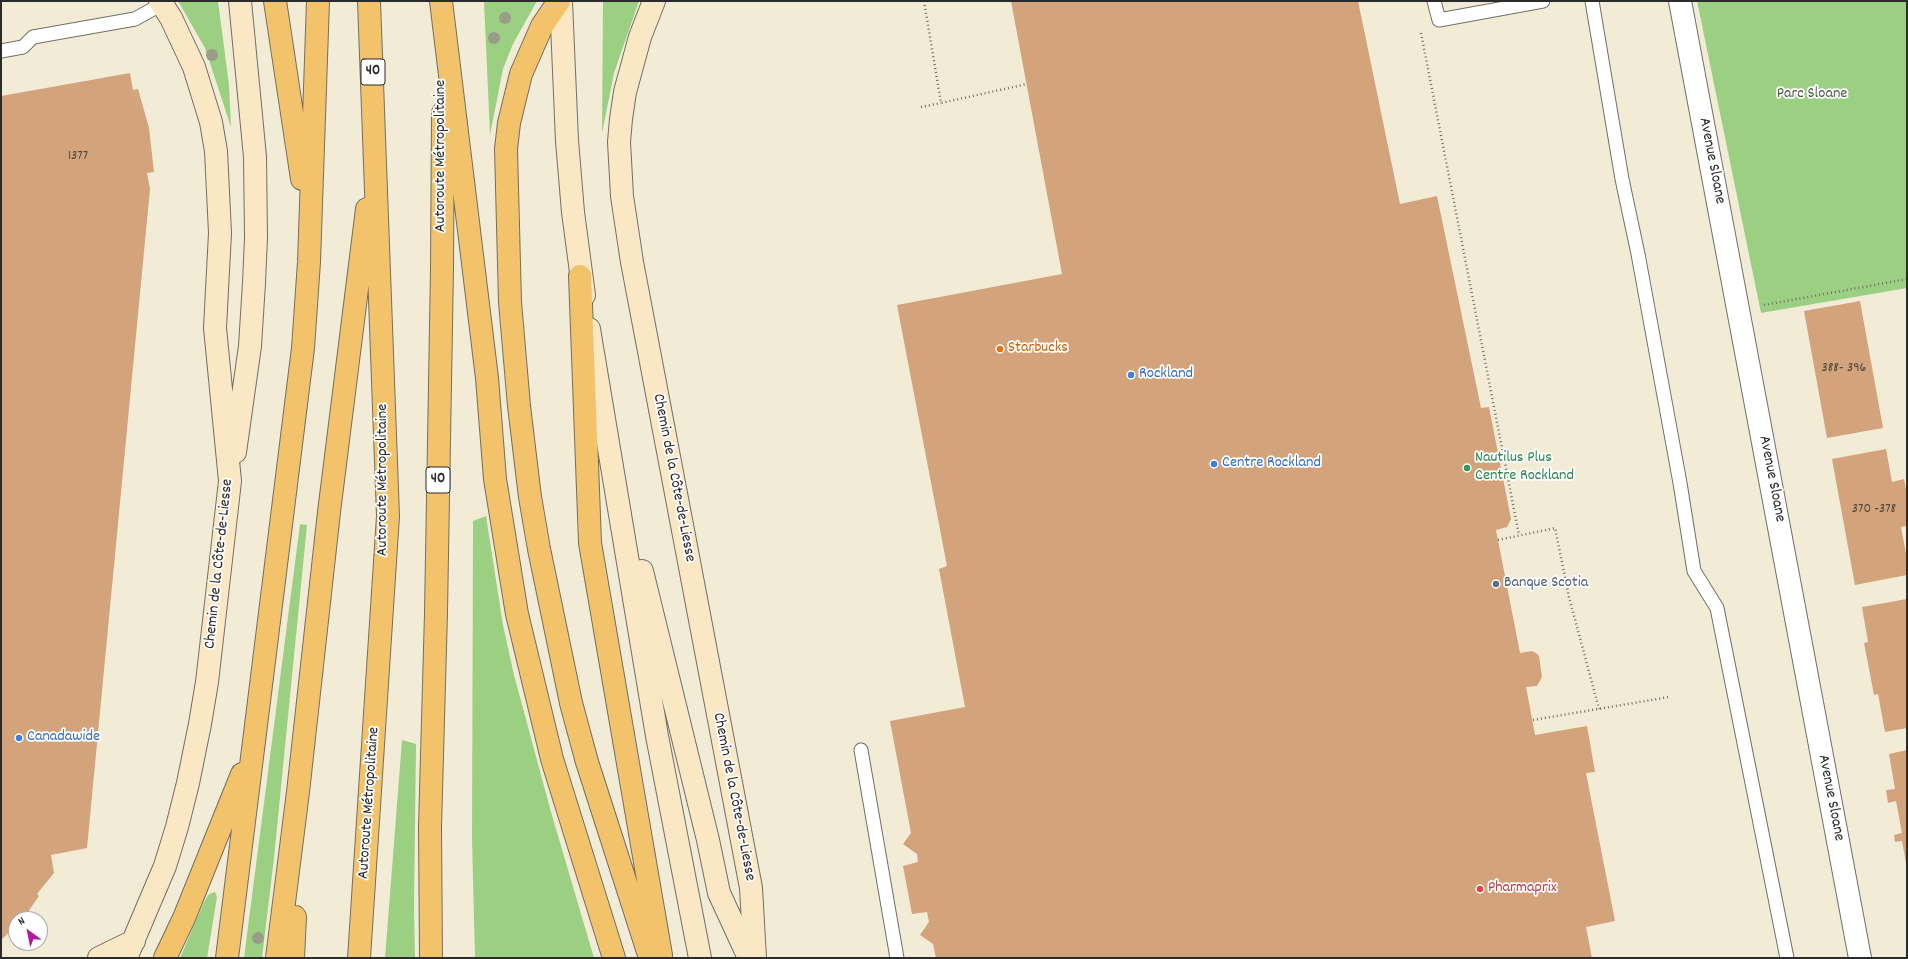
<!DOCTYPE html>
<meta charset="utf-8">
<style>
body{margin:0}
#map{position:relative;width:1908px;height:959px;overflow:hidden;background:#f2ecd7;font-family:Dekko,sans-serif}
canvas{display:block}
.frame{position:absolute;inset:0;border:2px solid #2b2b2b;pointer-events:none}
.north{position:absolute;left:8px;top:911px;width:40px;height:40px;box-sizing:border-box;background:#fff;border:1px solid #aaa;border-radius:50%;rotate:327deg;font-size:11px;font-weight:700;line-height:16px;text-align:center;color:#2b2b2b}
.north::after{content:'';display:block;margin:auto;width:14px;height:18px;background:#b5179e;clip-path:polygon(50% 0,100% 100%,50% 72%,0 100%)}
</style>
<div id="map">
<canvas width="1908" height="959"></canvas>
<div class="frame"></div>
<div class="north">N</div>
</div>
<script>
const ctx = document.querySelector('canvas').getContext('2d');
ctx.lineJoin = 'round';
function paint(path, color) {
  ctx.fillStyle = color;
  ctx.fill(path, 'evenodd');
}
function poly(rows) {
  const path = new Path2D();
  for (const r of rows) {
    path.moveTo(r[0], r[1]);
    for (let i = 2; i < r.length; i += 2) path.lineTo(r[i], r[i + 1]);
  }
  return path;
}
function stroke(path, color, width, dash) {
  ctx.strokeStyle = color;
  ctx.lineWidth = width;
  ctx.lineCap = dash ? 'butt' : 'round';
  ctx.setLineDash(dash || []);
  ctx.stroke(path);
}
function label(font, color, halo, rows, align = 'center') {
  ctx.font = font + ' Dekko,sans-serif';
  ctx.lineWidth = 3.5;
  ctx.setLineDash([]);
  ctx.textBaseline = 'middle';
  ctx.strokeStyle = halo;
  ctx.fillStyle = color;
  for (const [text, x, y, turn = 0] of rows) {
    ctx.save();
    ctx.translate(x, y);
    ctx.rotate((+turn || 0) * Math.PI / 180);
    ctx.textAlign = isNaN(turn) ? turn : align;
    if (halo) ctx.strokeText(text, 0, 0);
    ctx.fillText(text, 0, 0);
    ctx.restore();
  }
}
const green = poly([
 [178,1,218,1,229,85,231,127,205,48],
 [484,1,537,1,513,44,503,69,490,135],
 [603,1,639,1,614,73,602,133],
 [1697,1,1907,1,1907,288,1761,313],
 [486,516,503,625,514,675,551,812,594,958,475,958,472,840,473,521],
 [300,524,307,525,274,858,262,958,244,958],
 [402,740,416,744,414,907,415,958,385,958],
 [215,892,217,897,207,958,180,958,204,902,209,894]
]);
const building = poly([
 [1011,1,1358,1,1400,204,1437,196,1481,408,1489,407,1511,519,1507,527,1496,530,1520,653,1532,651,1536,653,1539,656,1542,677,1537,686,1526,687,1535,735,1587,726,1595,772,1586,773,1615,921,1586,927,1592,958,936,958,933,944,920,935,929,922,927,912,912,914,903,866,918,862,917,854,903,844,911,833,890,721,965,707,939,569,947,566,897,305,1062,274],
 [130,73,133,90,138,89,149,128,154,172,147,173,150,189,87,848,51,855,54,873,37,894,39,896,23,919,16,919,16,926,1,940,1,96],
 [1860,301,1883,428,1827,438,1804,311],
 [1886,449,1892,482,1904,479,1907,495,1907,526,1901,527,1907,559,1907,575,1855,585,1832,459],
 [1907,599,1907,728,1885,732,1878,694,1874,695,1864,643,1868,642,1862,607],
 [1907,750,1907,863,1906,863,1902,841,1895,842,1894,835,1902,833,1896,801,1888,803,1886,790,1895,789,1889,754]
]);
const path = poly([
 [924,1,941,103,1027,84],
 [1421,33,1519,535],
 [921,107,941,103],
 [1764,305,1907,279],
 [1498,540,1555,528,1569,597,1599,709],
 [1533,720,1669,697]
]);
const service = poly([
 [1434,1,1439,20,1543,1],
 [1592,1,1622,179,1638,254,1680,483,1694,571,1717,608,1787,958],
 [1,51,23,47,33,37,135,19,162,4],
 [861,750,897,958]
]);
const minor = poly([
 [1680,1,1860,958]
]);
const secondary = poly([
 [561,1,567,141,573,212,584,295],
 [654,1,640,37,625,92,621,119,619,142,622,196,632,262,751,888,755,958],
 [589,329,657,736,700,958],
 [235,452,250,346,254,283,256,238,255,157,240,1],
 [642,571,708,840,719,893,749,958],
 [99,958,134,941],
 [126,958,165,866,177,827,188,783,200,724,207,682,230,481,215,328,220,233,216,151,211,122,194,67,171,18,160,1]
]);
const motorway = poly([
 [275,1,302,179],
 [441,1,487,378,495,479,517,614,552,759,614,958],
 [559,1,542,26,521,74,509,123,506,149,510,302,519,406,530,497,539,549,571,703,587,762,650,958],
 [580,276,590,543,661,955],
 [165,958,184,918,242,774],
 [227,958,303,348,309,262,318,1],
 [277,958,298,792,329,512,367,209],
 [293,958,295,917],
 [359,958,388,516,369,1],
 [431,958,430,827,436,613,442,269,443,113]
]);
const trees = [
 [505,18],
 [494,38],
 [212,55],
 [258,938]
];
const markers = [
 [1000,349,4,"#e8710a"],
 [1131,375,4,"#3f7fe0"],
 [1214,464,4,"#3f7fe0"],
 [1467,468,4,"#2e9e5b"],
 [1496,584,4,"#5c6f8a"],
 [19,738,4,"#3f7fe0"],
 [1480,889,4,"#e0444e"]
];
const numberNames = [
 ["1377",78,157],
 ["388- 396",1844,369],
 ["370 -378",1874,510]
];
const shields = [
 [373,72,24],
 [438,480,24]
];
const shieldNames = [
 ["40",373,72],
 ["40",438,480]
];
const parkNames = [
 ["Parc Sloane",1812,95]
];
const streetNames = [
 ["Autoroute Métropolitaine",442,156,-90],
 ["Avenue Sloane",1711,161,79],
 ["Chemin de la Côte-de-Liesse",673,478,79],
 ["Avenue Sloane",1771,479,79],
 ["Autoroute Métropolitaine",384,480,-90],
 ["Chemin de la Côte-de-Liesse",220,564,-84],
 ["Chemin de la Côte-de-Liesse",733,797,79],
 ["Avenue Sloane",1830,798,79],
 ["Autoroute Métropolitaine",370,803,-86]
];
const foodNames = [
 ["Starbucks",1008,349]
];
const shopNames = [
 ["Rockland",1139,375],
 ["Centre Rockland",1222,464],
 ["Canadawide",27,738]
];
const leisureNames = [
 ["Nautilus Plus",1475,459],
 ["Centre Rockland",1475,477]
];
const serviceNames = [
 ["Banque Scotia",1504,584]
];
const healthNames = [
 ["Pharmaprix",1488,889]
];
paint(green, '#9bd082');
paint(building, '#d3a37b');
stroke(service, '#716f67', 15);
stroke(minor, '#716f67', 24);
stroke(secondary, '#716f67', 24);
stroke(motorway, '#716f67', 24);
stroke(path, '#716f67', 2.5, [1, 3]);
stroke(service, '#fff', 13);
stroke(minor, '#fff', 22);
stroke(secondary, '#fae7c3', 22);
stroke(motorway, '#f2c36a', 22);
ctx.fillStyle = '#979d87';
for (const [x, y] of trees) {
  ctx.beginPath();
  ctx.arc(x, y, 6, 0, 2 * Math.PI);
  ctx.fill();
}
for (const [x, y, r, color] of markers) {
  const dot = new Path2D();
  dot.arc(x, y, r, 0, 2 * Math.PI);
  ctx.fillStyle = color;
  ctx.fill(dot);
  stroke(dot, '#fff', 1.5);
}
label('14px', '#55493f', null, numberNames);
for (const [x, y, w] of shields) {
  const box = new Path2D();
  box.roundRect(x - w / 2, y - 13, w, 26, 3);
  ctx.fillStyle = '#fff';
  ctx.fill(box);
  stroke(box, '#2b2b2b', 1);
}
label('bold 15px', '#2b2b2b', null, shieldNames);
label('16px', '#4d5d45', '#fff', parkNames);
label('16px', '#2b2b2b', '#fff', streetNames);
label('16px', '#c56008', '#fff', foodNames, 'left');
label('16px', '#366cbe', '#fff', shopNames, 'left');
label('16px', '#27864d', '#fff', leisureNames, 'left');
label('16px', '#4e5e75', '#fff', serviceNames, 'left');
label('16px', '#be3a42', '#fff', healthNames, 'left');
</script>
